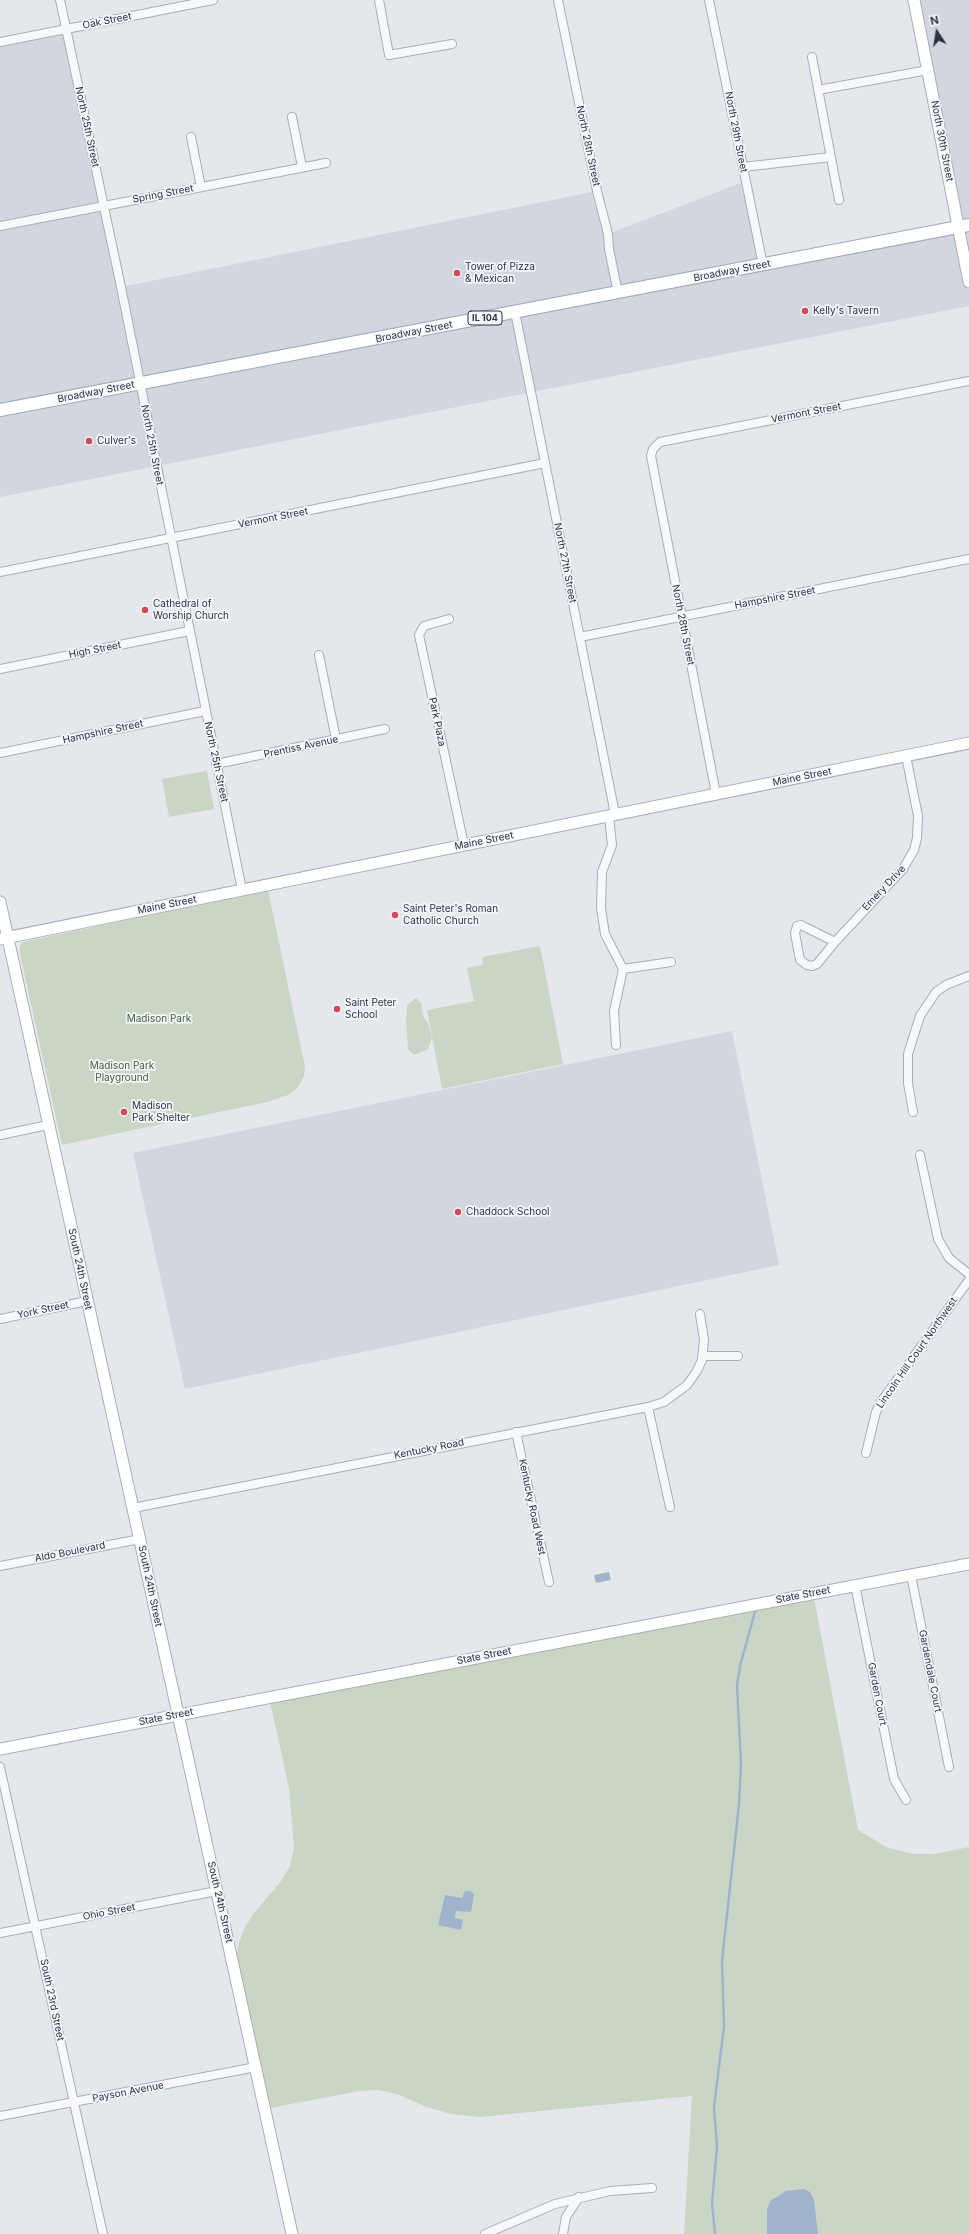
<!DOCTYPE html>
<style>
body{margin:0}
#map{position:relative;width:969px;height:2234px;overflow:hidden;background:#e4e7ec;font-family:Inter,sans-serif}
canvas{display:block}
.north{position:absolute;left:917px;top:12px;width:40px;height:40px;-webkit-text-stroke:3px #f4f6f9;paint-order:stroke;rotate:348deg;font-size:11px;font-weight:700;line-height:16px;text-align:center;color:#2b3445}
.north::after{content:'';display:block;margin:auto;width:14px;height:18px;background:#2b3445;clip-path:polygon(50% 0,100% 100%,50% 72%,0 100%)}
</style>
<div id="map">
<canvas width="969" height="2234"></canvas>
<div class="north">N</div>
</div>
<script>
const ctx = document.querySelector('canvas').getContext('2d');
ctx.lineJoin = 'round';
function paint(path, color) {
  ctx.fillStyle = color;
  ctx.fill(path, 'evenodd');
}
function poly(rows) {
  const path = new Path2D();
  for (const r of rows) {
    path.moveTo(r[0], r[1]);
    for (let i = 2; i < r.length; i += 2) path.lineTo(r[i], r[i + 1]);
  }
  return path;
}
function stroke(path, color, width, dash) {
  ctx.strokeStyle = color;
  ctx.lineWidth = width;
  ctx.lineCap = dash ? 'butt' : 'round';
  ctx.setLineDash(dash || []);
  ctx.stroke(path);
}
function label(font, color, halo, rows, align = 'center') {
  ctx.font = font + ' Inter,sans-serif';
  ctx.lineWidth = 3.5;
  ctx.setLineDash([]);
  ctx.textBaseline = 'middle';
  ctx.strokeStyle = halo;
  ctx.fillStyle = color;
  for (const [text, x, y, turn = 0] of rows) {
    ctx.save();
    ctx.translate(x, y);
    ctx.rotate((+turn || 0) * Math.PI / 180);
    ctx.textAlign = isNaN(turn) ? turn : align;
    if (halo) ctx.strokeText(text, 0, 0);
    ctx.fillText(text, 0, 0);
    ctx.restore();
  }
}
const built = poly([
 [914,0,969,0,969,306,0,497,0,42,66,29,121,287,597,191,608,234,746,181,763,265,958,228],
 [732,1031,779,1265,185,1389,133,1153]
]);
const green = poly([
 [207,771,214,809,169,817,162,779],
 [268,890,305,1067,304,1076,298,1087,288,1095,267,1102,62,1145,20,954,20,945,23,942],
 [540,946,563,1064,442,1089,427,1010,474,1001,467,968,483,965,482,957],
 [416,998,421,1003,423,1016,428,1023,432,1038,428,1049,414,1055,408,1049,406,1020,407,1005],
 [813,1593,858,1830,886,1847,913,1854,934,1854,969,1847,969,2234,684,2234,692,2096,480,2117,451,2114,426,2107,400,2095,379,2090,359,2091,265,2109,235,1972,238,1946,244,1929,254,1913,281,1881,290,1866,294,1848,289,1788,269,1697]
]);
const water = poly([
 [609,1572,611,1580,596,1583,594,1575],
 [465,1891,471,1891,474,1895,471,1912,456,1911,455,1918,463,1920,461,1930,438,1925,445,1895,462,1898],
 [804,2189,810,2192,814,2200,818,2234,767,2234,767,2210,770,2201,786,2191]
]);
const stream = poly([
 [715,2234,712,2203,717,2147,714,2107,724,2026,722,1961,739,1804,741,1764,737,1685,740,1666,756,1608]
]);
const street = poly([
 [60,0,121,287,242,890],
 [379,0,389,55,452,44],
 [558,0,597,191,608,234,609,249,618,293],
 [709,0,763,265],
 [0,42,213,0],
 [812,57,839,200],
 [818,90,928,70],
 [292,117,302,167],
 [191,137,201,187],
 [743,167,831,157],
 [0,226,326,163],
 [515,312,615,814],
 [0,572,545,463],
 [449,619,424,626,419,635,464,845],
 [580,637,969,559],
 [319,655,336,739],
 [0,669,189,631],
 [0,753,205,711],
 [216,764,385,729],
 [716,794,651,456,653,449,660,442,969,381],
 [609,816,612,845,602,872,601,908,605,934,623,969,614,1011,616,1045],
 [801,925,835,942,817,964,812,966,807,965,800,960,795,933,797,926,801,925],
 [835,942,903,869,914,850,917,838,918,816,906,756],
 [623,969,671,962],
 [913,1112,908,1083,908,1054,920,1016,936,992,946,985,969,976],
 [0,1135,48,1125],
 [920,1155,938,1239,949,1258,969,1274],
 [0,1319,87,1301],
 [702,1356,738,1356],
 [648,1407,670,1507],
 [516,1432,549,1582],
 [866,1453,876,1412,881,1402,969,1280],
 [133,1508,648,1407,664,1402,687,1385,697,1371,702,1360,704,1340,700,1314],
 [0,1566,140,1539],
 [911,1575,949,1767],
 [855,1585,894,1779,906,1800],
 [0,1767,103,2234],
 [0,1933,217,1891],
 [0,2116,256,2067],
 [485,2234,555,2204,610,2191,652,2188],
 [563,2234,566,2217,579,2197]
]);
const secondary = poly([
 [914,0,969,282],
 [0,902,292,2234],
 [0,939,969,743],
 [0,1749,969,1564]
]);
const primary = poly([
 [0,410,969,225]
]);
const markers = [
 [457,273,4,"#d1495b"],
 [805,311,4,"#d1495b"],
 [89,441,4,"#d1495b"],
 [145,610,4,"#d1495b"],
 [395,915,4,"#d1495b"],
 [337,1009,4,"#d1495b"],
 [124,1112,4,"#d1495b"],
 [458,1212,4,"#d1495b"]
];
const shields = [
 [485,318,34]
];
const shieldNames = [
 ["IL 104",485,318]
];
const streetNames = [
 ["Oak Street",107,21,-11],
 ["North 25th Street",87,127,78],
 ["North 29th Street",736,132,79],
 ["North 30th Street",942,141,79],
 ["North 28th Street",588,146,78],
 ["Spring Street",163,194,-11],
 ["Broadway Street",732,271,-11],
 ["Broadway Street",414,332,-11],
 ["Broadway Street",96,392,-11],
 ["Vermont Street",806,413,-11],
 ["North 25th Street",152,445,79],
 ["Vermont Street",273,518,-11],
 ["North 27th Street",565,563,79],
 ["Hampshire Street",775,598,-11],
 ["North 28th Street",683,625,79],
 ["High Street",95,650,-11],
 ["Park Plaza",437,722,78],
 ["Hampshire Street",103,732,-12],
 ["Prentiss Avenue",301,747,-12],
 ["North 25th Street",216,762,78],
 ["Maine Street",802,777,-11],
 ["Maine Street",484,841,-11],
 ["Emery Drive",884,888,-47],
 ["Maine Street",167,905,-11],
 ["South 24th Street",80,1269,78],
 ["York Street",43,1310,-12],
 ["Lincoln Hill Court Northwest",917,1353,-55],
 ["Kentucky Road",429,1449,-11],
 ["Kentucky Road West",532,1507,78],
 ["Aldo Boulevard",70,1552,-11],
 ["South 24th Street",150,1586,78],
 ["State Street",803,1595,-11],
 ["State Street",484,1656,-11],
 ["Gardendale Court",930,1671,79],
 ["Garden Court",877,1694,79],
 ["State Street",166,1717,-11],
 ["South 24th Street",220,1902,77],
 ["Ohio Street",109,1912,-11],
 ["South 23rd Street",52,2000,78],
 ["Payson Avenue",128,2092,-11]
];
const poiNames = [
 ["Tower of Pizza",465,267],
 ["& Mexican",465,279],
 ["Kelly's Tavern",813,311],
 ["Culver's",97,441],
 ["Cathedral of",153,604],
 ["Worship Church",153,616],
 ["Saint Peter's Roman",403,909],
 ["Catholic Church",403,921],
 ["Saint Peter",345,1003],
 ["School",345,1015],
 ["Madison",132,1106],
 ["Park Shelter",132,1118],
 ["Chaddock School",466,1212]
];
const parkNames = [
 ["Madison Park",159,1019],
 ["Madison Park",122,1066],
 ["Playground",122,1078]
];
paint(built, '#d2d6de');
paint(green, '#c9d6c5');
paint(water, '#9fb4cc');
stroke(stream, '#9fb4cc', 2.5);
stroke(street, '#a9aeb7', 10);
stroke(secondary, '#a9aeb7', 13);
stroke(primary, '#a3abb8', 14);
stroke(street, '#f7f8fa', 8);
stroke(secondary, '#fff', 11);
stroke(primary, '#fff', 12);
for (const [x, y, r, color] of markers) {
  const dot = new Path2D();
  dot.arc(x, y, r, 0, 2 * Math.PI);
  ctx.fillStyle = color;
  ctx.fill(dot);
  stroke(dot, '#f4f6f9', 1.5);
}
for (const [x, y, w] of shields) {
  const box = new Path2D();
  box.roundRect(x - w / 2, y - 7, w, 14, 3);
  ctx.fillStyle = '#f4f6f9';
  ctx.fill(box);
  stroke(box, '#2b3445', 1);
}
label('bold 9px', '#2b3445', null, shieldNames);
label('10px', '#2b3445', '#f4f6f9', streetNames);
label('10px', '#2b3445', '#f4f6f9', poiNames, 'left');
label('10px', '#3f6138', '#f4f6f9', parkNames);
</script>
